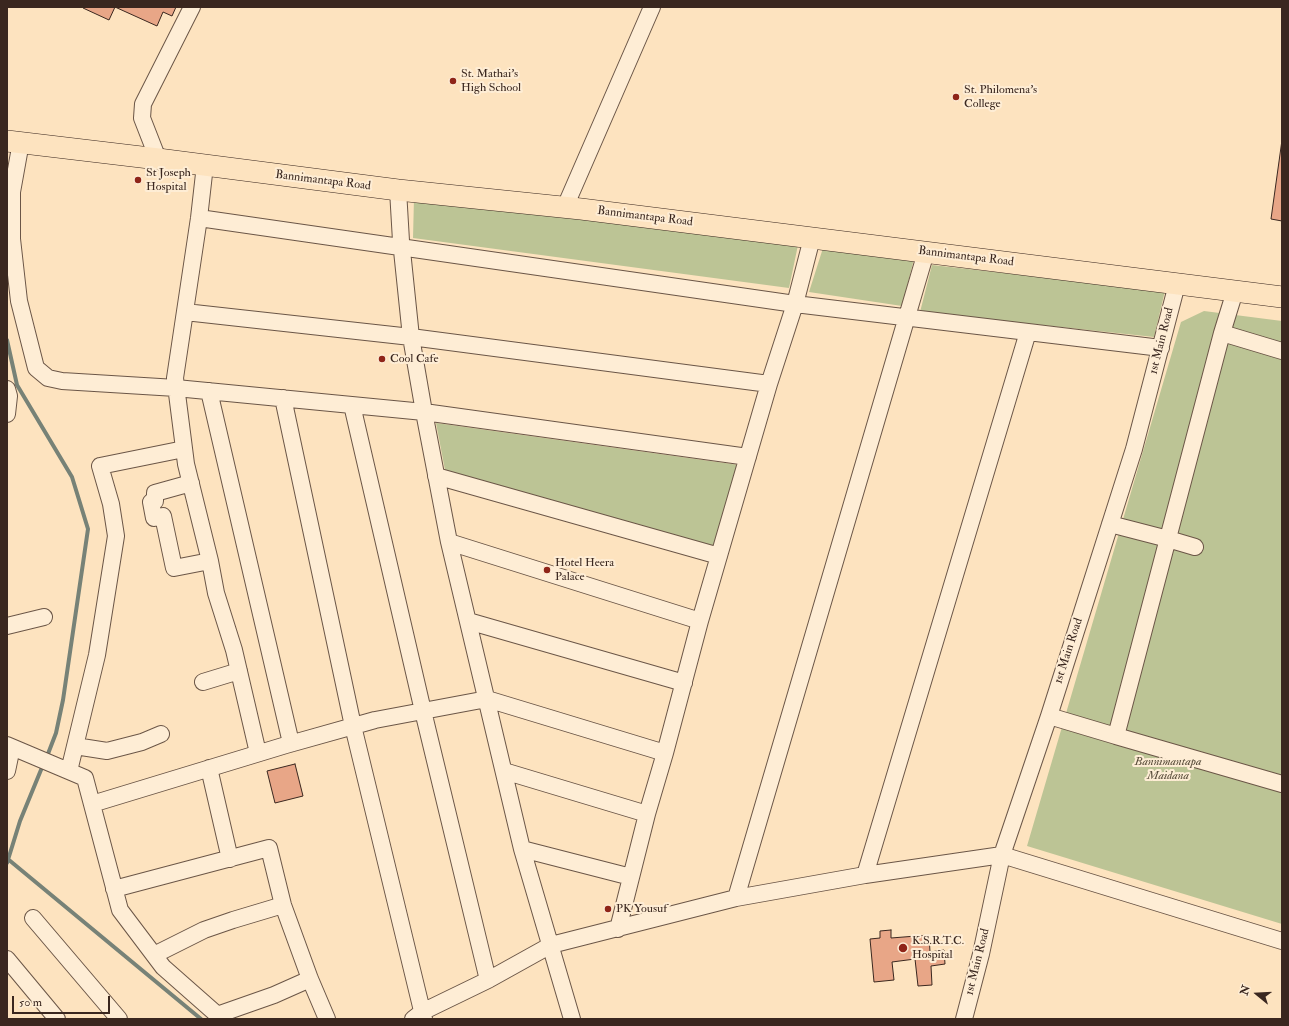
<!DOCTYPE html>
<style>
body{margin:0}
#map{position:relative;width:1289px;height:1026px;overflow:hidden;background:#fde3bf;font-family:"IM FELL Double Pica",serif}
canvas{display:block}
.frame{position:absolute;inset:0;border:8px solid #3a271f;pointer-events:none}
.north{position:absolute;left:1237px;top:974px;width:40px;height:40px;-webkit-text-stroke:3px #feedd5;paint-order:stroke;rotate:288deg;font-size:11px;font-weight:700;line-height:16px;text-align:center;color:#3a271f}
.north::after{content:'';display:block;margin:auto;width:14px;height:18px;background:#3a271f;clip-path:polygon(50% 0,100% 100%,50% 72%,0 100%)}
.scale{position:absolute;left:12px;top:996px;width:98px;height:18px;box-sizing:border-box;border:2px solid #3a271f;border-top:0;padding-left:5px;font-size:12px;line-height:14px;white-space:nowrap;color:#3a271f;-webkit-text-stroke:3px #feedd5;paint-order:stroke}
</style>
<div id="map">
<canvas width="1289" height="1026"></canvas>
<div class="frame"></div>
<div class="north">N</div>
<div class="scale">50 m</div>
</div>
<script>
const ctx = document.querySelector('canvas').getContext('2d');
ctx.lineJoin = 'round';
function paint(path, color) {
  ctx.fillStyle = color;
  ctx.fill(path, 'evenodd');
}
function poly(rows) {
  const path = new Path2D();
  for (const r of rows) {
    path.moveTo(r[0], r[1]);
    for (let i = 2; i < r.length; i += 2) path.lineTo(r[i], r[i + 1]);
  }
  return path;
}
function stroke(path, color, width, dash) {
  ctx.strokeStyle = color;
  ctx.lineWidth = width;
  ctx.lineCap = dash ? 'butt' : 'round';
  ctx.setLineDash(dash || []);
  ctx.stroke(path);
}
function label(font, color, halo, rows, align = 'center') {
  ctx.font = font + ' "IM FELL Double Pica",serif';
  ctx.lineWidth = 4;
  ctx.setLineDash([]);
  ctx.textBaseline = 'middle';
  ctx.strokeStyle = halo;
  ctx.fillStyle = color;
  for (const [text, x, y, turn = 0] of rows) {
    ctx.save();
    ctx.translate(x, y);
    ctx.rotate((+turn || 0) * Math.PI / 180);
    ctx.textAlign = isNaN(turn) ? turn : align;
    if (halo) ctx.strokeText(text, 0, 0);
    ctx.fillText(text, 0, 0);
    ctx.restore();
  }
}
const green = poly([
 [414,198,798,245,789,288,413,238],
 [823,248,914,259,902,306,809,292],
 [932,265,1165,291,1154,337,920,312],
 [1204,311,1282,321,1282,924,1027,846,1181,322],
 [436,423,739,465,714,546,445,470]
]);
const stream = poly([
 [7,340,17,385,72,477,88,529,63,700,56,733,46,759],
 [9,860,201,1019],
 [7,863,20,821,43,765]
]);
const building = poly([
 [83,7,176,7,172,16,163,12,157,26,115,7,109,20,83,8,83,7],
 [1282,140,1282,221,1271,219,1282,140],
 [295,764,303,796,275,803,267,771,295,764],
 [891,930,891,938,929,935,930,952,944,950,945,964,931,966,932,985,918,986,915,959,892,962,894,980,874,982,870,939,880,938,880,931,891,930]
]);
const minor = poly([
 [21,142,12,192,12,239,19,301,36,368,48,378,62,381,176,388,424,412,748,457],
 [158,159,142,118,143,104,192,7],
 [205,165,199,218,175,378,186,464,210,561,216,593,234,650,258,753],
 [398,190,401,241,411,337,424,412,449,542,522,849,572,1019],
 [565,207,652,7],
 [199,218,795,304,1161,348],
 [185,312,411,337,769,384],
 [1222,333,1235,291],
 [1282,351,1222,333,1116,736,1282,784],
 [7,389,9,396,7,414],
 [209,391,291,743],
 [283,398,353,726,424,1019],
 [352,405,423,711,488,980],
 [436,476,719,556],
 [191,483,155,493,155,501,151,502,154,518,163,516,174,568,210,561],
 [1110,524,1168,539,1195,547],
 [449,542,700,621],
 [468,621,684,683],
 [7,626,44,617],
 [203,682,239,671],
 [1049,716,1116,736],
 [7,745,85,778,120,910,163,967,222,1019],
 [75,746,107,751,142,742,161,734],
 [209,768,230,859],
 [7,771,12,747],
 [69,771,97,655,116,536,111,504,100,466,184,449],
 [504,771,647,814],
 [92,804,286,745,375,720,487,699,665,753],
 [522,849,631,877],
 [865,875,1028,332],
 [114,889,269,848,283,905,310,979,327,1019],
 [736,898,926,252],
 [33,918,119,1019],
 [618,929,647,814,665,753,700,621,769,384,795,304,812,238],
 [154,955,204,930,233,920,283,905],
 [7,959,57,1019],
 [217,1015,274,995,310,979],
 [413,1019,422,1012,488,980,551,945,736,898,865,875,1002,855,1282,941],
 [964,1019,981,954,1002,855,1049,716,1134,449,1177,284]
]);
const major = poly([
 [7,141,158,159,398,190,581,209,1282,297]
]);
const markers = [
 [453,81,4,"#8f2418"],
 [956,97,4,"#8f2418"],
 [138,180,4,"#8f2418"],
 [382,359,4,"#8f2418"],
 [547,570,4,"#8f2418"],
 [608,909,4,"#8f2418"],
 [903,948,5,"#8f2418"]
];
const poiNames = [
 ["St. Mathai's",461,74],
 ["High School",461,88],
 ["St. Philomena's",964,90],
 ["College",964,104],
 ["St Joseph",146,173],
 ["Hospital",146,187],
 ["Cool Cafe",390,359],
 ["Hotel Heera",555,563],
 ["Palace",555,577],
 ["PK Yousuf",616,909],
 ["K.S.R.T.C.",912,941],
 ["Hospital",912,955]
];
const streetNames = [
 ["Bannimantapa Road",323,181,7],
 ["Bannimantapa Road",645,217,7],
 ["Bannimantapa Road",966,257,7],
 ["1st Main Road",1162,341,-76],
 ["1st Main Road",1069,651,-72],
 ["1st Main Road",978,962,-76]
];
const parkNames = [
 ["Bannimantapa",1168,762],
 ["Maidana",1168,776]
];
paint(green, '#bcc495');
stroke(stream, '#778277', 4);
paint(building, '#e8a687');
stroke(building, '#3a271f', 1);
stroke(minor, '#6b5647', 18);
stroke(major, '#3a271f', 22);
stroke(minor, '#feedd5', 16);
stroke(major, '#fde3bf', 21);
for (const [x, y, r, color] of markers) {
  const dot = new Path2D();
  dot.arc(x, y, r, 0, 2 * Math.PI);
  ctx.fillStyle = color;
  ctx.fill(dot);
  stroke(dot, '#feedd5', 1.5);
}
label('12px', '#3a271f', '#feedd5', poiNames, 'left');
label('12px', '#3a271f', '#feedd5', streetNames);
label('italic 12px', '#5a4e3c', '#feedd5', parkNames);
</script>
